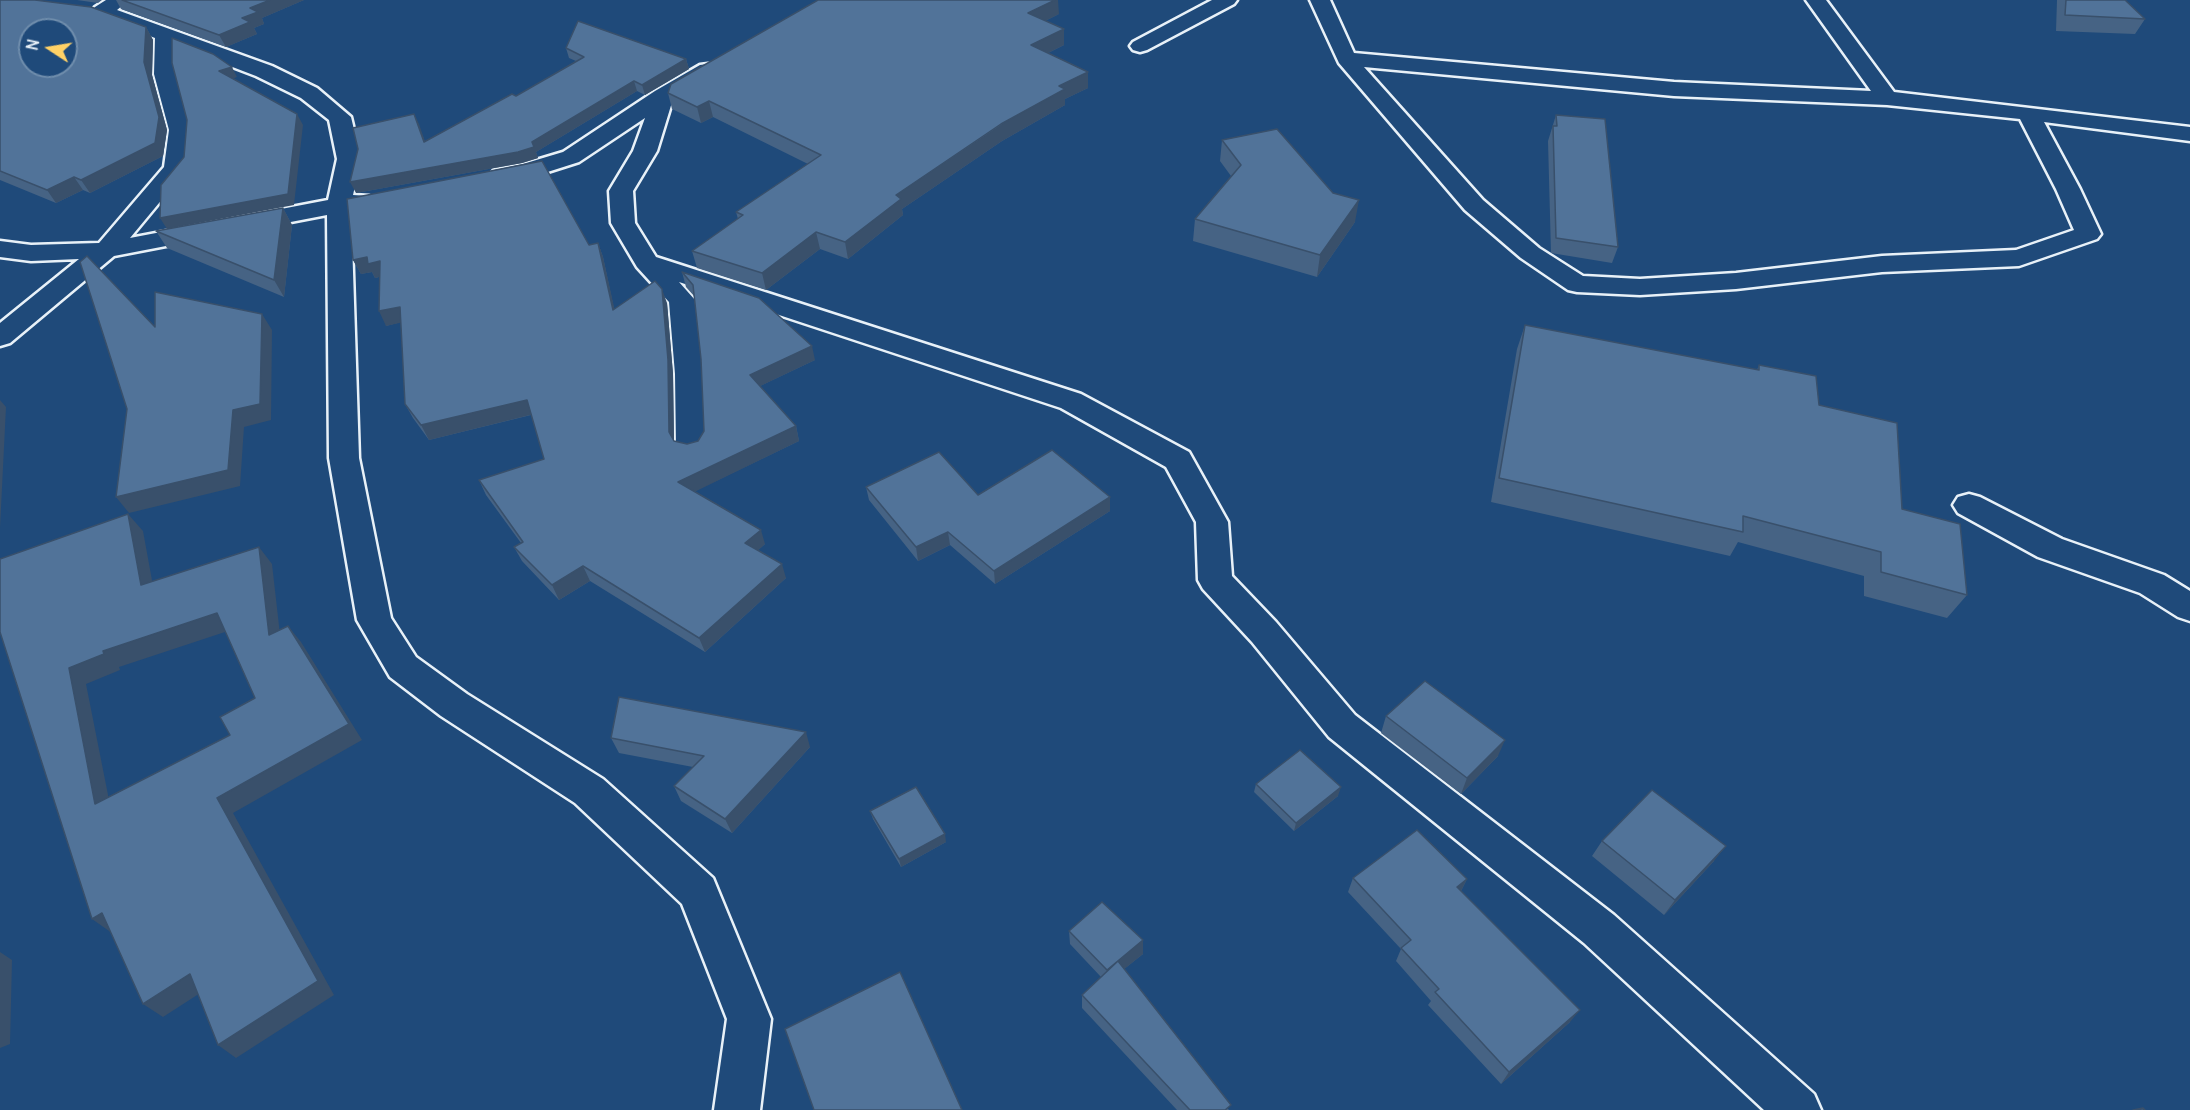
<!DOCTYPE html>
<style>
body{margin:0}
#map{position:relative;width:2190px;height:1110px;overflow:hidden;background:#1f4a7a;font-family:Delius,sans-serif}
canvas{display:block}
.north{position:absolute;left:18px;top:18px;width:60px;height:60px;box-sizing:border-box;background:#1f4a7a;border:2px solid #6f8dac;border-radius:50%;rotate:282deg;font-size:16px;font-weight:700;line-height:24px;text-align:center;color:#e8f1f8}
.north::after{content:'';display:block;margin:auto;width:21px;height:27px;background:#ffd166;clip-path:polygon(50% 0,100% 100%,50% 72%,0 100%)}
</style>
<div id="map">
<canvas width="2190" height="1110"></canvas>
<div class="north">N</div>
</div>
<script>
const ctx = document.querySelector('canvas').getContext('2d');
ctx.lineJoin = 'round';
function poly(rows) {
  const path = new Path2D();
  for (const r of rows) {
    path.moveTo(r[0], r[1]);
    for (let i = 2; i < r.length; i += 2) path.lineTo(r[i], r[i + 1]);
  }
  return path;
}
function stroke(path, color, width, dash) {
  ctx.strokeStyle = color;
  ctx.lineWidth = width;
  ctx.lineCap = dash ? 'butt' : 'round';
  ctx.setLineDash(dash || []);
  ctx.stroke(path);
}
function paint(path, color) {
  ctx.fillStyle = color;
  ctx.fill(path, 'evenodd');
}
const street = poly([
 [106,0,129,0,117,10,272,66,317,88,351,117,361,159,353,195,369,196,372,201,369,206,351,210,359,458,391,618,416,657,467,694,603,779,713,878,771,1019,760,1110,714,1110,727,1019,682,904,575,803,441,716,390,677,357,620,329,458,327,215,114,256,10,343,0,346,0,323,79,259,31,261,0,257,0,241,31,245,99,243,164,167,169,130,154,74,155,38,95,15,92,11,95,7,106,0],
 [175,45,256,76,301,98,329,120,337,159,328,200,130,238,188,168,191,130,176,74,175,45],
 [1212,0,1237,0,1234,4,1147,50,1140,52,1133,50,1130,46,1133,42,1212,0],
 [1310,0,1330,0,1354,53,1674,82,1871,91,1806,0,1826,0,1894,92,2190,127,2190,141,2044,122,2080,189,2101,234,2097,239,2019,266,1882,272,1736,289,1640,295,1577,292,1568,290,1521,258,1465,210,1339,63,1310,0],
 [1364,67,1674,96,1887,105,2020,119,2056,189,2074,230,2016,250,1882,256,1736,273,1640,279,1583,276,1539,248,1483,200,1364,67],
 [708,64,716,65,719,70,716,75,673,99,657,151,633,191,635,223,656,257,1081,394,1189,452,1228,522,1232,576,1276,622,1355,715,1614,915,1814,1094,1821,1110,1764,1110,1584,943,1329,737,1252,642,1203,589,1198,580,1196,522,1166,467,1061,408,679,282,695,300,703,374,706,446,702,453,691,456,680,453,676,446,675,374,669,302,637,267,611,223,609,191,633,151,645,118,579,162,535,176,502,182,494,180,490,175,494,170,523,164,563,152,655,91,700,65,708,64],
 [1969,494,1980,497,2062,539,2164,575,2190,591,2190,621,2178,617,2140,593,2038,557,1958,513,1953,505,1958,497,1969,494]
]);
const wall = poly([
 [0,0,146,27,153,40,152,75,167,130,163,156,90,193,83,190,56,203,0,180],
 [77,0,102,0,98,3],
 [116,0,304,0,262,18,264,24,254,28,257,34,226,47,121,9],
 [2057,0,2125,0,2145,19,2135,34,2056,31],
 [1059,14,1045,21,1064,29,1064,45,1048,53,1088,88,1065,99,1065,105,1002,141,902,209,903,215,848,259,820,249,766,290,697,268,692,251,738,219,736,212,808,164,713,117,701,123,672,109,668,93],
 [566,48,686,59,689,69,645,95,637,91,536,152,538,158,522,163,356,193,414,114,425,142,516,96,576,61,569,58],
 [1556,115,1618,247,1612,263,1551,253,1548,141],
 [1222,140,1355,222,1317,277,1193,241,1195,219,1231,176,1220,161],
 [283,208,292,225,284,297,167,248,156,231],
 [598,243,603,257,614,309,667,303,673,374,674,441,687,444,698,441,704,431,701,359,694,296,686,287,682,272,815,360,760,386,796,426,799,441,695,491,765,544,758,550,786,578,705,652,590,581,559,600,522,561,514,547,521,543,486,495,479,480,544,459,531,415,429,440,413,418,405,404,401,322,386,326,379,277,375,278,372,272,361,274,353,260,589,245],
 [1525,325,1757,370,1759,365,1819,405,1902,509,1967,595,1947,618,1864,596,1864,576,1738,542,1730,556,1491,502,1517,349],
 [866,487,978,495,1110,497,1110,511,995,584,950,545,918,561,869,500],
 [1386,716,1498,756,1461,794,1381,733],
 [611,738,810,747,732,833,681,801,674,786,693,767,619,753],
 [1256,784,1338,796,1294,831,1254,792],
 [870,811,946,842,901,867,873,819],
 [1602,841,1714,861,1664,915,1592,856],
 [1353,878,1467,879,1461,891,1570,1022,1501,1084,1428,1005,1431,1001,1396,961,1401,949,1348,892],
 [1069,931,1143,940,1143,954,1124,969,1229,1110,1177,1110,1082,1008,1082,995,1101,977,1070,944]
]);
const shadedWall = poly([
 [270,0,304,0,262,18,264,24,254,28,257,34,226,47,219,35,242,18,250,8],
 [1055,0,1058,0,1059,14,1029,29,1028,13],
 [146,27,153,40,152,75,167,130,163,156,90,193,81,180,144,62],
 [1064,29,1064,45,1032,61,1031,45],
 [686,59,689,69,645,95,642,85],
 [232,67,237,77,225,82,219,71],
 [1088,72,1088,88,1065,99,1065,105,1002,141,902,209,903,215,848,259,845,242,896,195,1059,86],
 [634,81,637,91,536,152,538,158,522,163,356,193,350,182,532,142],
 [709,101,713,117,701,123,697,107],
 [297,114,303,125,294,205,167,229,160,218],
 [414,114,419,124,429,153,424,142],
 [74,177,83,190,56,203,47,190],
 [1359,200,1355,222,1317,277,1320,255],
 [283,208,292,225,284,297,274,280],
 [816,232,820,249,766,290,762,273],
 [598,243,603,257,618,325,613,310],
 [367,257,380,261,387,275,375,278,372,272,361,274,353,260],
 [662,289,667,303,673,374,674,446,669,432],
 [400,307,408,321,386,326,379,311],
 [262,314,272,330,271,420,244,427,240,486,129,513,116,497,233,410],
 [812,346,815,360,754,389,750,375],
 [0,400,6,407,0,528],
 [527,400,534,414,429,440,421,425],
 [796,426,799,441,684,497,678,482],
 [1110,497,1110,511,995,584,994,571],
 [128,514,143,531,156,602,141,585],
 [761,530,765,544,750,558,745,543],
 [948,532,950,545,918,561,916,547],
 [259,547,272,564,282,652,269,635],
 [782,564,786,578,705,652,699,638],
 [583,566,590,581,559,600,552,585],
 [217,613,231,630,119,667,120,670,86,684,113,820,95,804,69,668,103,651],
 [288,626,301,642,362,740,233,813,334,995,236,1058,218,1045,217,798],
 [806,732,810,747,732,833,725,819],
 [1505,740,1498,756,1461,794,1467,778],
 [1341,787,1338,796,1294,831,1296,823],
 [945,834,946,842,901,867,899,859],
 [1726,846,1714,861,1664,915,1675,900],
 [1467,879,1460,893,1457,887],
 [102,913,112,933,92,919],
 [1143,940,1143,954,1107,983,1107,970],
 [0,952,12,960,10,1044,0,1048],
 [190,974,208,988,163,1017,143,1004],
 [1580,1010,1570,1022,1501,1084,1509,1072]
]);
const building = poly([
 [0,0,35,0,91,7,146,27,144,62,159,117,155,143,81,180,74,177,47,190,0,171,0,0],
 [30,30,66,30,66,66,30,66,30,30],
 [122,0,270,0,250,8,258,12,242,18,250,22,219,35,122,0],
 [818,0,1055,0,1028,13,1064,29,1031,45,1088,72,1059,86,1065,89,1001,124,896,195,901,199,845,242,816,232,762,273,692,251,743,215,736,212,821,155,709,101,697,107,668,93,671,84,818,0],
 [2066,0,2125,0,2145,19,2065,15,2066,0],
 [578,21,686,59,642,85,634,81,532,142,534,147,518,152,350,182,358,149,353,128,414,114,424,142,512,94,516,96,584,57,566,48,578,21],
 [172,38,213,54,232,67,219,71,297,114,288,194,160,218,161,185,184,157,187,120,172,63,172,38],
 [1556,115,1605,119,1618,247,1556,238,1553,126,1557,126,1556,115],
 [1277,129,1333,193,1359,200,1320,255,1195,219,1241,165,1222,140,1277,129],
 [542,161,589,245,598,243,613,310,655,281,662,289,668,360,669,432,674,441,687,444,698,441,704,431,701,359,693,285,682,272,759,298,812,346,750,375,796,426,678,482,761,530,745,543,782,564,699,638,583,566,552,585,514,547,523,542,479,480,544,459,527,400,421,425,405,404,400,307,379,311,380,261,368,264,367,257,353,260,347,199,542,161],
 [283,208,274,280,156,231,283,208],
 [87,256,155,327,155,292,262,314,260,404,233,410,228,470,116,497,127,409,80,262,87,256],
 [1525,325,1759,370,1759,365,1816,376,1819,405,1897,423,1902,509,1960,524,1967,595,1881,572,1881,552,1743,516,1743,532,1499,478,1525,325],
 [1052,450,1110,497,994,571,948,532,916,547,866,487,939,452,978,495,1052,450],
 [128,514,141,585,259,547,269,635,288,626,349,724,217,798,318,981,218,1045,190,974,143,1004,102,913,92,919,0,632,0,559,128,514],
 [217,613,255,698,220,717,230,735,95,804,69,668,104,654,103,651,217,613],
 [1425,681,1505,740,1467,778,1386,716,1425,681],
 [619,697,806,732,725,819,674,786,704,756,611,738,619,697],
 [1300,750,1341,787,1296,823,1256,784,1300,750],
 [916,787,945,834,899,859,870,811,916,787],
 [1652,790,1726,846,1675,900,1602,841,1652,790],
 [1417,830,1467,879,1457,887,1580,1010,1509,1072,1435,992,1439,989,1401,948,1411,940,1353,878,1417,830],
 [1102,902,1143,940,1107,970,1069,931,1102,902],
 [1118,961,1231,1105,1225,1110,1190,1110,1082,995,1118,961],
 [900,972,962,1110,814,1110,785,1029,900,972],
 [2143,1108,2145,1110,2133,1110,2143,1108]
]);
stroke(street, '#e8f1f8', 5);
paint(street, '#1f4a7a');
paint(wall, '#466384');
paint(shadedWall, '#39506b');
paint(building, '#517399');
stroke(building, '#39506b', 1.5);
</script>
